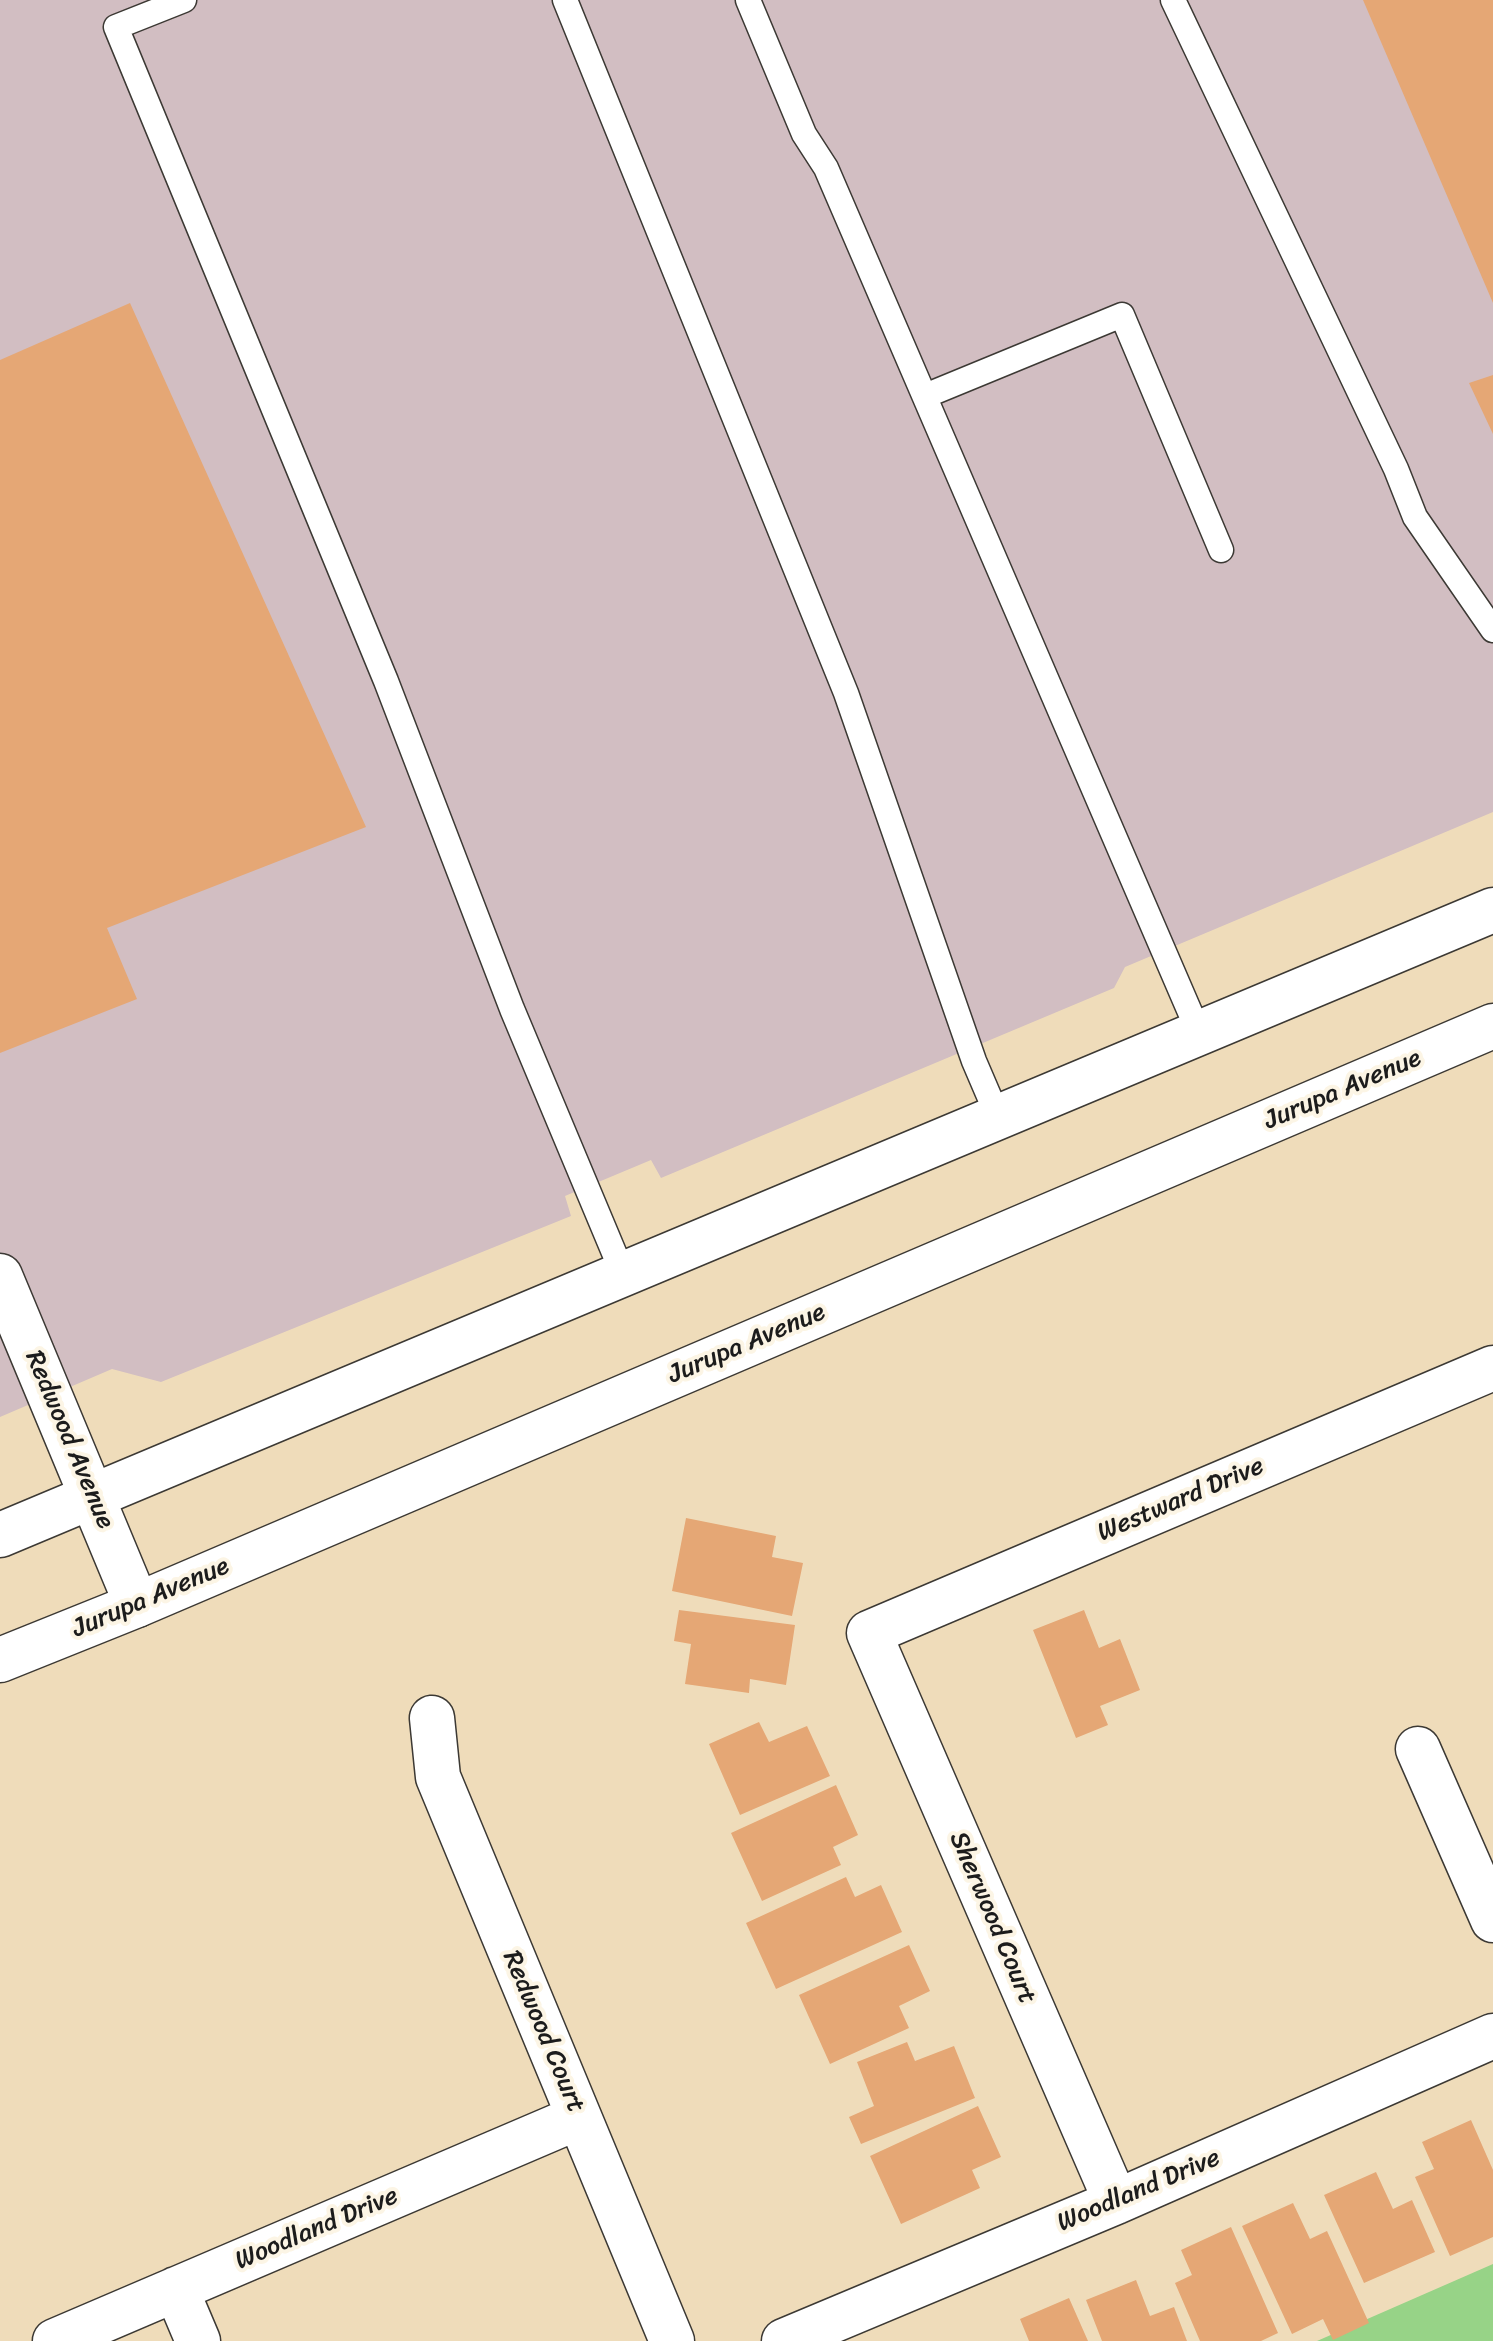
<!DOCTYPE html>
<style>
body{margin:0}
canvas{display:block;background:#efdcba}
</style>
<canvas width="1493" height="2341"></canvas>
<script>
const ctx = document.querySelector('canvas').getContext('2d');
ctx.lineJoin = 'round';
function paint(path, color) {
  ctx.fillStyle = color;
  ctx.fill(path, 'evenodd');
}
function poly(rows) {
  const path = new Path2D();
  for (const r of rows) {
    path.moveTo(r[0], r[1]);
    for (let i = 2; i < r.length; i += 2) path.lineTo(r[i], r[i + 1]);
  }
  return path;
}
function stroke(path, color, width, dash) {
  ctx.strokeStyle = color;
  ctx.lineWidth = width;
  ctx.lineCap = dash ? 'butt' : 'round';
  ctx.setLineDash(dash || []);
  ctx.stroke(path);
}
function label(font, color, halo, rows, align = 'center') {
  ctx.font = font + ' Sriracha,sans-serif';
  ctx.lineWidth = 8;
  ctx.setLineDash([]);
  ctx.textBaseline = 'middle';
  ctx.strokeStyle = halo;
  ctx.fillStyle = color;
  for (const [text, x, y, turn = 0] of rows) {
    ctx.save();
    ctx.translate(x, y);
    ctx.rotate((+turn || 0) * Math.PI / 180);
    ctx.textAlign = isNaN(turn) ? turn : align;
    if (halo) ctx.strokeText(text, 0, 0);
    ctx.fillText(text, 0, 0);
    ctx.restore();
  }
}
const industrial = poly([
 [0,0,1493,0,1493,812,1125,967,1114,988,661,1178,651,1160,565,1196,571,1216,161,1382,112,1369,0,1417]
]);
const green = poly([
 [1493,2264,1493,2341,1317,2341]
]);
const building = poly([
 [1363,0,1493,0,1493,303],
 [130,303,366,827,107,928,137,999,0,1053,0,360],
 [1493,375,1493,434,1469,383],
 [686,1518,776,1536,772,1557,803,1563,792,1616,672,1591],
 [679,1610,795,1625,786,1685,750,1679,749,1693,685,1684,691,1644,674,1641],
 [1084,1610,1099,1648,1120,1639,1140,1690,1100,1706,1108,1725,1076,1738,1033,1630],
 [759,1722,769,1742,807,1726,830,1776,740,1815,709,1744],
 [836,1785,858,1835,833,1847,841,1865,762,1901,731,1833],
 [846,1877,855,1897,881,1885,902,1932,776,1989,746,1923],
 [909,1945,930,1991,899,2006,909,2028,830,2064,799,1995],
 [907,2042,915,2061,954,2046,975,2098,861,2144,849,2117,874,2106,857,2062],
 [978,2106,1001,2157,972,2170,980,2188,901,2224,870,2156],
 [1471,2120,1493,2170,1493,2237,1450,2256,1415,2177,1434,2169,1422,2142],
 [1376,2172,1393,2209,1412,2200,1435,2252,1364,2283,1324,2195],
 [1293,2203,1310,2239,1327,2231,1369,2323,1333,2340,1323,2319,1292,2334,1242,2226],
 [1231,2227,1278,2333,1261,2341,1200,2341,1175,2283,1192,2275,1181,2250],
 [1136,2280,1150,2316,1174,2307,1187,2341,1102,2341,1086,2300],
 [1069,2298,1088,2341,1029,2341,1020,2319]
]);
const lane = poly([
 [184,0,116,27,386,681,512,1009,623,1274],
 [565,0,846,693,974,1061,998,1117],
 [748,0,804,134,826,168,1199,1033],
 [1173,0,1396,469,1415,517,1493,630],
 [925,396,1122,315,1221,550]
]);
const street = poly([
 [0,1276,137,1605],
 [432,1718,438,1777,672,2341],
 [1418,1749,1493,1920],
 [1116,2202,869,1633,1493,1368],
 [176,2289,198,2341],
 [55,2341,579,2117],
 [784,2341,1116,2202,1493,2036]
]);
const primary = poly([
 [0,1535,1493,910],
 [0,1660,137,1605,1493,1026]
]);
const streetNames = [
 ["Jurupa Avenue",1343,1090,-23],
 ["Jurupa Avenue",747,1344,-23],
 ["Redwood Avenue",69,1440,67],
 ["Westward Drive",1181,1500,-23],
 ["Jurupa Avenue",151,1598,-23],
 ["Sherwood Court",992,1918,67],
 ["Redwood Court",543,2032,67],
 ["Woodland Drive",1139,2191,-23],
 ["Woodland Drive",317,2229,-23]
];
paint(industrial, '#d2bec2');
paint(green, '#97d387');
paint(building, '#e5a775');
stroke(lane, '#3c3934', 27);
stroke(street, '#3c3934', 47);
stroke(primary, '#3c3934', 47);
stroke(lane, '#fff', 24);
stroke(street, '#fff', 44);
stroke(primary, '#fff', 44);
label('26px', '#1c1c1c', '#fcf5e5', streetNames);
</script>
